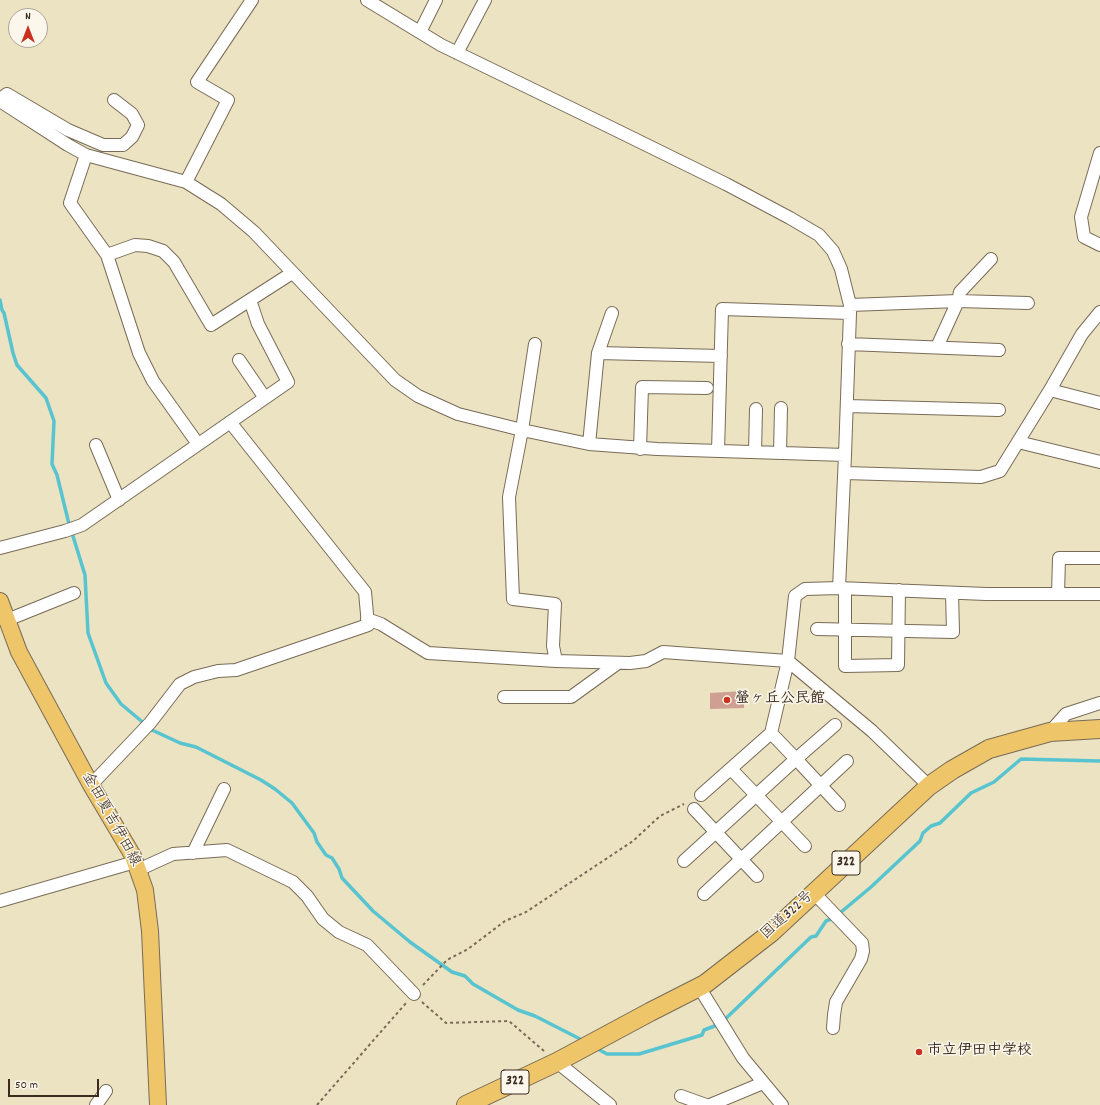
<!DOCTYPE html>
<meta charset="utf-8">
<style>
body{margin:0}
#map{position:relative;width:1100px;height:1105px;overflow:hidden;background:#ebe3c2;font-family:Dekko,sans-serif}
canvas{display:block}
.north{position:absolute;left:8px;top:8px;width:40px;height:40px;box-sizing:border-box;background:#fbf7ec;border:1px solid #aea59a;border-radius:50%;rotate:0deg;font-size:11px;font-weight:700;line-height:16px;text-align:center;color:#3b2a1e}
.north::after{content:'';display:block;margin:auto;width:14px;height:18px;background:#c8321e;clip-path:polygon(50% 0,100% 100%,50% 72%,0 100%)}
.scale{position:absolute;left:8px;top:1079px;width:91px;height:18px;box-sizing:border-box;border:2px solid #3b2a1e;border-top:0;padding-left:5px;font-size:12px;line-height:14px;white-space:nowrap;color:#3b2a1e;-webkit-text-stroke:3px #fbf7ec;paint-order:stroke}
</style>
<div id="map">
<canvas width="1100" height="1105"></canvas>
<div class="north">N</div>
<div class="scale">50 m</div>
</div>
<script>
const ctx = document.querySelector('canvas').getContext('2d');
ctx.lineJoin = 'round';
function poly(rows) {
  const path = new Path2D();
  for (const r of rows) {
    path.moveTo(r[0], r[1]);
    for (let i = 2; i < r.length; i += 2) path.lineTo(r[i], r[i + 1]);
  }
  return path;
}
function stroke(path, color, width, dash) {
  ctx.strokeStyle = color;
  ctx.lineWidth = width;
  ctx.lineCap = dash ? 'butt' : 'round';
  ctx.setLineDash(dash || []);
  ctx.stroke(path);
}
function paint(path, color) {
  ctx.fillStyle = color;
  ctx.fill(path, 'evenodd');
}
function label(font, color, halo, rows, align = 'center') {
  ctx.font = font + ' Dekko,"Klee One",sans-serif';
  ctx.lineWidth = 3;
  ctx.setLineDash([]);
  ctx.textBaseline = 'middle';
  ctx.strokeStyle = halo;
  ctx.fillStyle = color;
  for (const [text, x, y, turn = 0] of rows) {
    ctx.save();
    ctx.translate(x, y);
    ctx.rotate((+turn || 0) * Math.PI / 180);
    ctx.textAlign = isNaN(turn) ? turn : align;
    if (halo) ctx.strokeText(text, 0, 0);
    ctx.fillText(text, 0, 0);
    ctx.restore();
  }
}
const stream = poly([
 [0,300,2,310,4,313,13,353,17,365,46,398,54,421,52,464,57,475,68,520,85,575,88,633,106,683,121,704,152,730,180,743,196,747,261,780,275,789,292,803,314,833,317,842,326,855,332,858,339,869,342,878,373,911,410,942,452,972,465,976,473,984,518,1010,535,1016,584,1041],
 [596,1048,607,1054,639,1054,702,1035,704,1030,720,1024,811,937,816,936,826,921,834,918,871,887,920,841,923,833,931,826,940,823,971,793,994,782,1021,759,1100,761]
]);
const building = poly([
 [744,691,744,708,710,709,710,693]
]);
const path = poly([
 [423,985,447,960,468,949,505,921,526,912,633,841,660,816,684,804],
 [422,1002,446,1023,509,1021,544,1051],
 [317,1105,406,1003]
]);
const minor = poly([
 [367,0,441,45,614,129,726,184,790,218,819,235,833,251,841,269,850,305,850,313,845,455,839,588],
 [420,32,436,0],
 [457,53,485,0],
 [0,99,7,94,68,130,103,145,123,145,132,137,138,125,132,114,114,100],
 [0,101,68,145,86,155,186,182,221,204,254,232,395,380,418,396,458,414,522,430,589,444,657,449,845,455],
 [1100,153,1081,217,1084,237,1100,245],
 [86,155,70,203,107,255,135,245,148,246,163,251,174,262,211,325,292,273],
 [186,182,228,100,197,82,252,0],
 [107,255,139,353,153,381,198,444],
 [850,305,958,301,1028,303],
 [535,344,522,430,509,497,513,599,555,604,553,646,556,661],
 [848,344,999,350],
 [937,347,958,301,960,292,991,259],
 [598,353,721,356],
 [239,360,265,398],
 [1050,390,1100,403],
 [847,406,999,410],
 [1018,442,1100,462],
 [589,444,598,353,612,313],
 [96,445,119,500],
 [640,449,642,387,707,388],
 [718,451,722,309,850,313],
 [755,452,756,409],
 [780,453,781,408],
 [845,473,981,477,1000,471,1050,390,1082,334,1100,312],
 [0,548,65,531,82,525,288,382,258,324,250,300],
 [845,588,845,666,898,665,899,590],
 [1058,594,1059,558,1100,558],
 [367,619,381,624,428,653,556,661,630,663,646,661,663,652,788,661,872,731,929,786],
 [7,620,74,593],
 [817,629,953,632,952,593],
 [504,697,571,697,618,663],
 [835,725,796,759,839,805],
 [1050,732,1066,714,1100,703],
 [731,769,805,846],
 [91,785,150,723,180,684,194,677,218,671,236,670,368,625,365,592,230,422],
 [701,795,771,733,788,661,795,596,805,589,839,588,986,594,1100,594],
 [694,809,757,876],
 [193,853,224,789],
 [684,861,796,759,771,733],
 [138,870,173,854,227,850,293,882,307,896,323,919,339,932,367,945,414,994],
 [814,893,862,943,863,951,861,959,836,1002,834,1015,833,1028],
 [704,894,847,761],
 [0,901,135,862],
 [699,987,743,1058,782,1105],
 [557,1062,610,1105],
 [681,1096,706,1105],
 [96,1105,106,1091],
 [710,1105,763,1083]
]);
const major = poly([
 [0,601,19,652,91,785,133,856,145,890,150,931,158,1105]
]);
const highway = poly([
 [466,1105,557,1062,650,1012,705,984,772,932,929,786,952,770,989,749,1050,732,1100,729]
]);
const markers = [
 [727,700,4,"#c8321e"],
 [919,1052,4,"#c8321e"]
];
const shields = [
 [846,863,28],
 [515,1082,28]
];
const shieldNames = [
 ["322",846,863],
 ["322",515,1082]
];
const poiNames = [
 ["螢ヶ丘公民館",735,700],
 ["市立伊田中学校",927,1052]
];
const streetNames = [
 ["金田夏吉伊田線",110,820,61],
 ["国道322号",788,916,-42]
];
stroke(stream, '#58c4d0', 3.5);
paint(building, '#ce9f92');
stroke(minor, '#796b57', 14);
stroke(major, '#796b57', 18);
stroke(highway, '#796b57', 20);
stroke(path, '#796b57', 2, [3, 3]);
stroke(minor, '#fff', 12);
stroke(major, '#eec569', 16);
stroke(highway, '#eec569', 18);
for (const [x, y, r, color] of markers) {
  const dot = new Path2D();
  dot.arc(x, y, r, 0, 2 * Math.PI);
  ctx.fillStyle = color;
  ctx.fill(dot);
  stroke(dot, '#fbf7ec', 1.5);
}
for (const [x, y, w] of shields) {
  const box = new Path2D();
  box.roundRect(x - w / 2, y - 12, w, 24, 3);
  ctx.fillStyle = '#fbf7ec';
  ctx.fill(box);
  stroke(box, '#3b2a1e', 1);
}
label('bold 14px', '#3b2a1e', null, shieldNames);
label('bold 15px', '#3b2a1e', '#fbf7ec', poiNames, 'left');
label('15px', '#3b2a1e', '#fbf7ec', streetNames);
</script>
